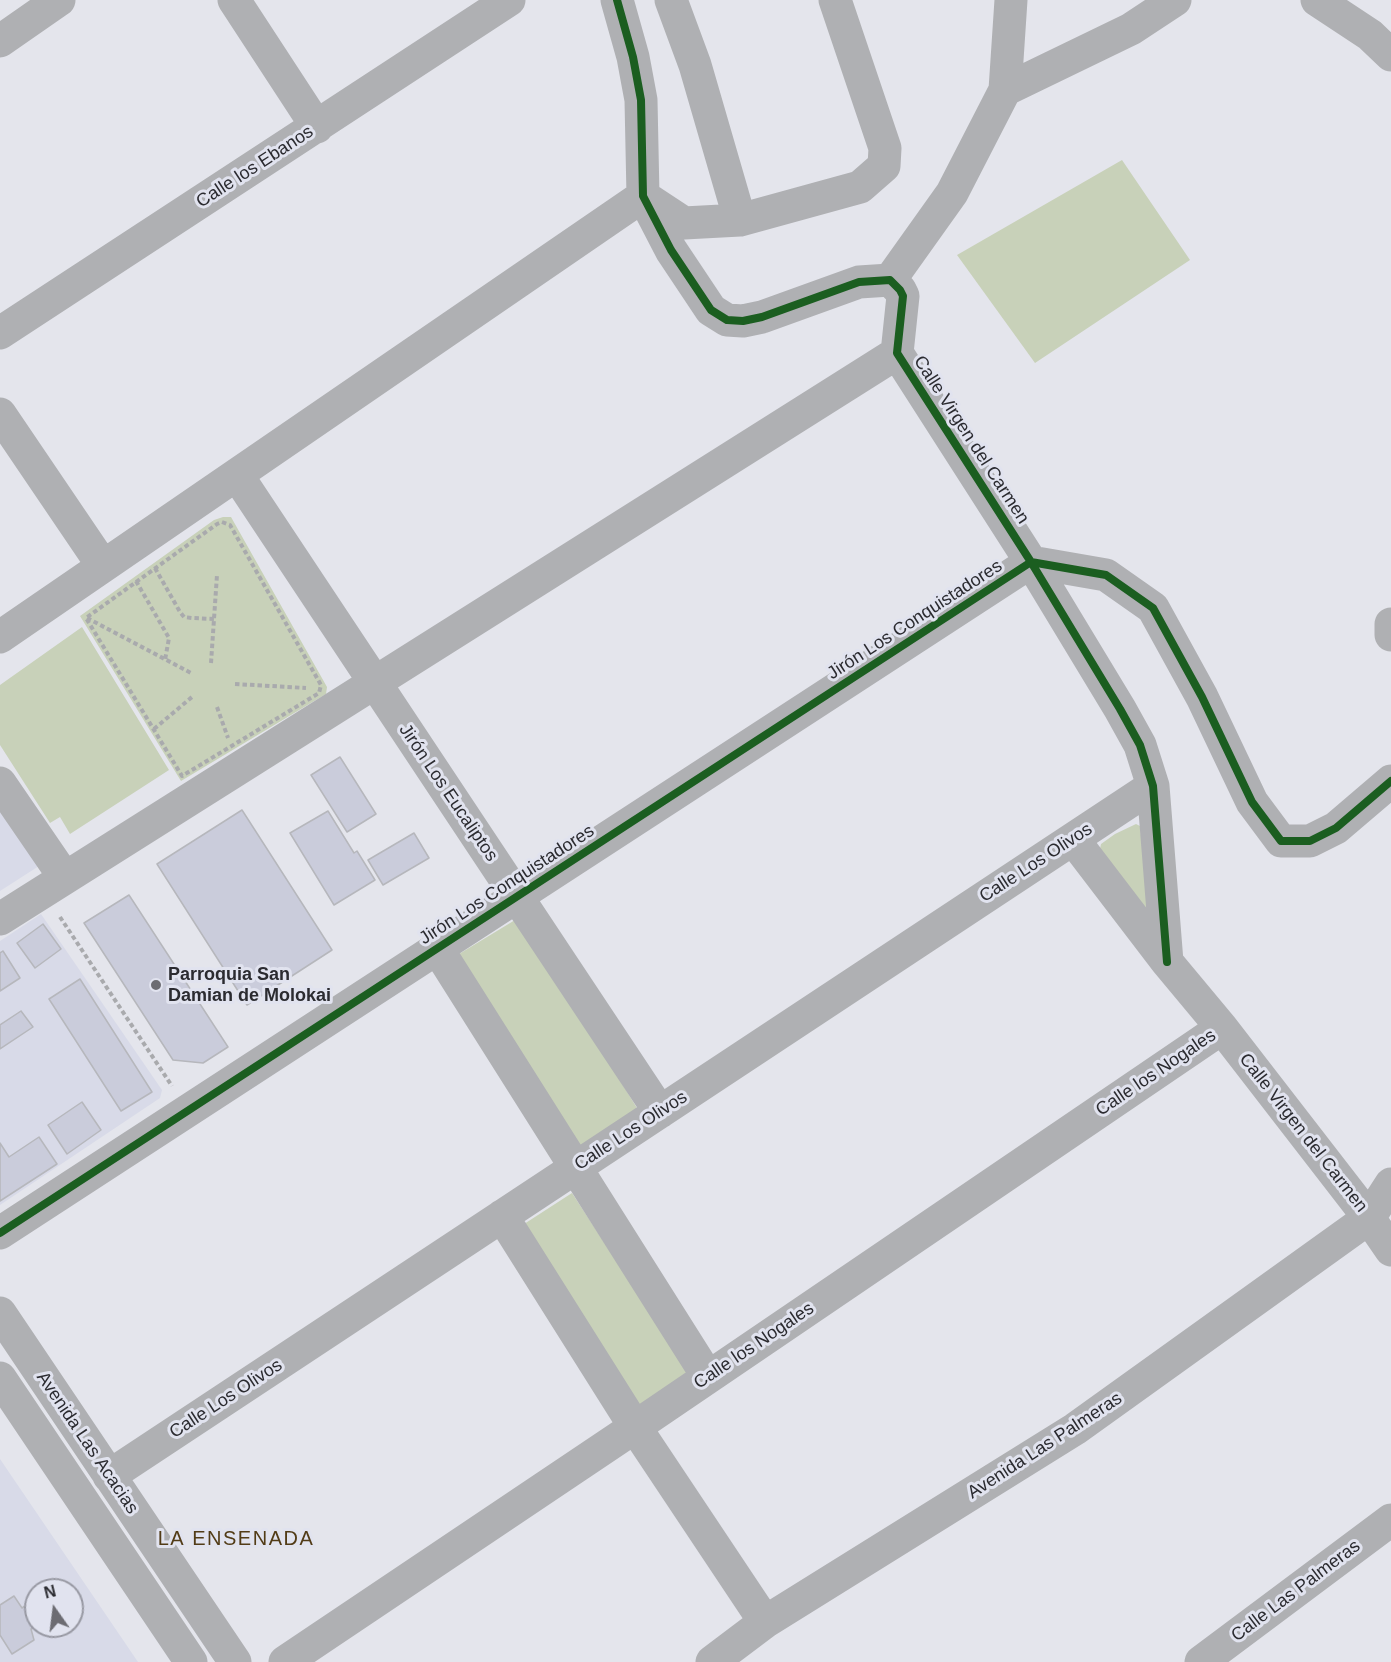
<!DOCTYPE html>
<meta charset="utf-8">
<style>
body{margin:0}
#map{position:relative;width:1391px;height:1662px;overflow:hidden;background:#e4e5ec;font-family:Arial,sans-serif}
canvas{display:block}
.north{position:absolute;left:24px;top:1578px;width:60px;height:60px;box-sizing:border-box;background:#e1e3ef;border:2px solid #9899a3;border-radius:50%;rotate:346deg;font-size:16px;font-weight:700;line-height:24px;text-align:center;color:#2b2b30}
.north::after{content:'';display:block;margin:auto;width:21px;height:27px;background:#6c6c72;clip-path:polygon(50% 0,100% 100%,50% 72%,0 100%)}
</style>
<div id="map">
<canvas width="1391" height="1662"></canvas>
<div class="north">N</div>
</div>
<script>
const ctx = document.querySelector('canvas').getContext('2d');
ctx.lineJoin = 'round';
function paint(path, color) {
  ctx.fillStyle = color;
  ctx.fill(path, 'evenodd');
}
function poly(rows) {
  const path = new Path2D();
  for (const r of rows) {
    path.moveTo(r[0], r[1]);
    for (let i = 2; i < r.length; i += 2) path.lineTo(r[i], r[i + 1]);
  }
  return path;
}
function stroke(path, color, width, dash) {
  ctx.strokeStyle = color;
  ctx.lineWidth = width;
  ctx.lineCap = dash ? 'butt' : 'round';
  ctx.setLineDash(dash || []);
  ctx.stroke(path);
}
function label(font, color, halo, rows, align = 'center') {
  ctx.font = font + ' Arial,sans-serif';
  ctx.lineWidth = 6;
  ctx.setLineDash([]);
  ctx.textBaseline = 'middle';
  ctx.strokeStyle = halo;
  ctx.fillStyle = color;
  for (const [text, x, y, turn = 0] of rows) {
    ctx.save();
    ctx.translate(x, y);
    ctx.rotate((+turn || 0) * Math.PI / 180);
    ctx.textAlign = isNaN(turn) ? turn : align;
    if (halo) ctx.strokeText(text, 0, 0);
    ctx.fillText(text, 0, 0);
    ctx.restore();
  }
}
const built = poly([
 [0,805,39,866,0,891],
 [41,914,162,1090,160,1098,0,1205,0,941],
 [0,1459,138,1662,0,1662],
 [36,1590,72,1590,72,1626,36,1626]
]);
const green = poly([
 [1122,160,1190,260,1035,363,957,255],
 [223,517,231,517,327,687,326,694,181,781,80,616,214,520],
 [82,627,169,770,70,834,60,817,50,823,0,745,0,685],
 [1136,824,1140,826,1149,915,1100,849,1101,844,1115,834],
 [520,917,640,1113,579,1150,459,954],
 [572,1193,690,1374,639,1407,521,1226]
]);
const building = poly([
 [340,757,376,814,347,832,311,775,340,757],
 [242,810,332,950,247,1005,157,864,242,810],
 [328,811,354,853,357,851,375,880,334,905,290,833,328,811],
 [414,833,429,858,383,885,368,860,414,833],
 [129,895,228,1047,203,1063,173,1060,84,923,129,895],
 [43,924,61,949,35,968,17,943,43,924],
 [3,951,20,978,0,991,0,953,3,951],
 [80,979,152,1092,121,1111,49,999,80,979],
 [21,1011,33,1027,0,1049,0,1025,21,1011],
 [82,1102,101,1130,67,1154,48,1125,82,1102],
 [39,1137,57,1164,0,1201,0,1143,9,1157,39,1137],
 [14,1596,22,1608,36,1599,36,1626,31,1629,34,1640,12,1654,0,1635,0,1605,14,1596],
 [39,1626,53,1626,54,1628,45,1634,39,1626]
]);
const path = poly([
 [222,522,230,525,321,685,319,693,182,776,86,618,217,524,222,522],
 [155,568,180,612,184,617,192,618,214,619],
 [136,581,169,638,165,660],
 [87,618,193,674],
 [211,663,217,575],
 [235,684,306,688],
 [217,707,228,738],
 [154,729,192,697],
 [60,917,172,1086]
]);
const minor = poly([
 [234,0,317,127],
 [617,0,633,57,641,100,643,196,671,250,711,310,727,320,743,321,762,317,859,282,890,280,900,290,903,296,897,353,1031,562,1120,709,1140,745,1153,786,1167,962],
 [671,0,695,65,740,220],
 [1317,0,1370,35,1391,55],
 [0,41,59,0],
 [1005,90,1011,0],
 [890,280,952,193,1005,90,1131,29,1175,0],
 [0,333,509,0],
 [0,414,103,566],
 [237,475,660,1112],
 [1391,624,1391,635],
 [0,637,643,196,684,223,740,220,860,187,884,166,885,148,835,0],
 [0,783,65,878],
 [1073,839,1167,962,1222,1028,1369,1218,1391,1250],
 [0,919,897,353],
 [437,948,708,1377],
 [502,1216,635,1427,765,1622],
 [0,1233,1031,562,1106,575,1153,608,1202,697,1252,802,1281,841,1310,841,1336,828,1391,781],
 [0,1313,235,1662],
 [0,1378,191,1662],
 [109,1476,1153,786],
 [285,1662,635,1427,1222,1028],
 [712,1662,765,1622,1075,1429,1369,1218,1391,1184],
 [1201,1662,1391,1520]
]);
const cycleway = poly([
 [617,0,633,57,641,100,643,196,671,250,711,310,727,320,743,321,762,317,859,282,890,280,900,290,903,296,897,353,1031,562,1120,709,1140,745,1153,786,1167,962],
 [0,1233,1031,562,1106,575,1153,608,1202,697,1252,802,1281,841,1310,841,1336,828,1391,781]
]);
const markers = [
 [156,985,6,"#6c6c72"]
];
const streetNames = [
 ["Calle los Ebanos",255,167,-33],
 ["Calle Virgen del Carmen",971,440,57],
 ["Jirón Los Conquistadores",915,620,-33],
 ["Jirón Los Eucaliptos",448,793,56],
 ["Calle Los Olivos",1036,863,-33],
 ["Jirón Los Conquistadores",507,885,-33],
 ["Calle los Nogales",1156,1073,-34],
 ["Calle Los Olivos",631,1131,-33],
 ["Calle Virgen del Carmen",1303,1133,52],
 ["Calle los Nogales",754,1346,-34],
 ["Calle Los Olivos",226,1399,-33],
 ["Avenida Las Acacias",87,1443,56],
 ["Avenida Las Palmeras",1045,1446,-33],
 ["Calle Las Palmeras",1296,1591,-37]
];
const poiNames = [
 ["Parroquia San",168,975],
 ["Damian de Molokai",168,996]
];
const neighbourhoodNames = [
 ["LA ENSENADA",236,1539]
];
paint(built, '#d8dae8');
paint(green, '#c8d1b9');
paint(building, '#caccdb');
stroke(building, '#b6b7bc', 1.5);
stroke(path, '#a9aaad', 4, [4.5, 3]);
stroke(minor, '#afb0b3', 33);
stroke(cycleway, '#1b5e20', 8);
for (const [x, y, r, color] of markers) {
  const dot = new Path2D();
  dot.arc(x, y, r, 0, 2 * Math.PI);
  ctx.fillStyle = color;
  ctx.fill(dot);
  stroke(dot, '#e1e3ef', 2);
}
label('18px', '#2b2b30', '#e1e3ef', streetNames);
label('bold 18px', '#2b2b30', '#e1e3ef', poiNames, 'left');
ctx.letterSpacing = '1.5px';
label('20px', '#523c17', '#e1e3ef', neighbourhoodNames);
ctx.letterSpacing = '0px';
</script>
